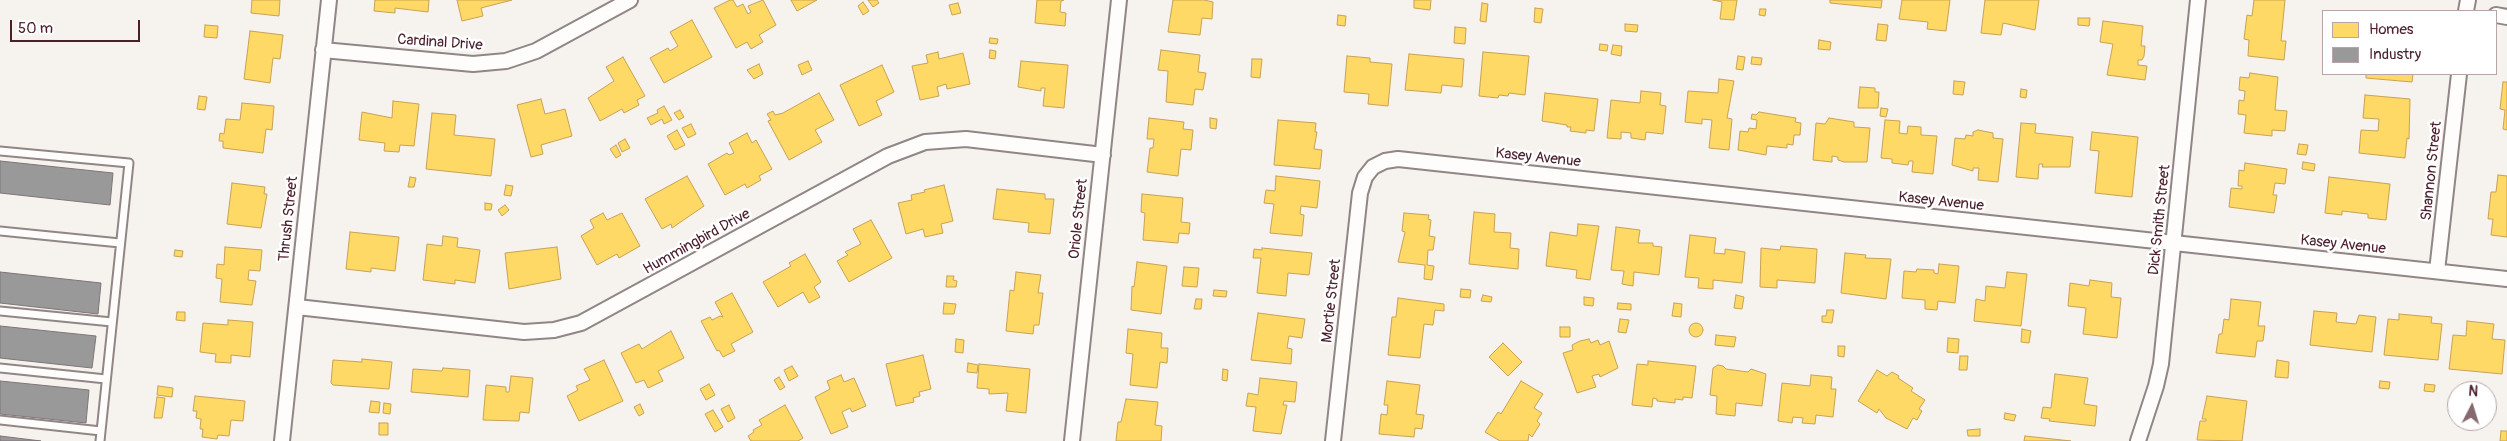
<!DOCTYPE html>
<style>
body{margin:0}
#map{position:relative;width:2507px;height:441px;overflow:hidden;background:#f6f2ee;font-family:Pangolin,sans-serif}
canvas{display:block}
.legend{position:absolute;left:2322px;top:10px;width:175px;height:65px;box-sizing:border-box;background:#fff;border:1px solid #b7a5aa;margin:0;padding:6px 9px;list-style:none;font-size:15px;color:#4a1f2b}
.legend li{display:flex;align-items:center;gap:10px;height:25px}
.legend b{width:25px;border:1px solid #b7a5aa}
.north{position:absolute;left:2447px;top:381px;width:50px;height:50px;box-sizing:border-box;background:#fff;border:1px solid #b7a5aa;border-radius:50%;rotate:5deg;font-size:14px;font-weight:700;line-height:20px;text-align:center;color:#4a1f2b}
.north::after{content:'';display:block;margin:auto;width:18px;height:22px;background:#86696f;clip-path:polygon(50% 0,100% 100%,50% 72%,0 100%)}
.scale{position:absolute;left:10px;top:20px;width:130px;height:22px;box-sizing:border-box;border:2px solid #4a1f2b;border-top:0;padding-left:6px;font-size:15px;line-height:18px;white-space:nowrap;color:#4a1f2b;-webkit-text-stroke:4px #fff;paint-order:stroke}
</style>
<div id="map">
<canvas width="2507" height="441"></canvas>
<ul class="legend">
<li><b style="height:14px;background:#ffd966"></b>Homes</li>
<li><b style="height:14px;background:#999"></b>Industry</li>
</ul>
<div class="north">N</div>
<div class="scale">50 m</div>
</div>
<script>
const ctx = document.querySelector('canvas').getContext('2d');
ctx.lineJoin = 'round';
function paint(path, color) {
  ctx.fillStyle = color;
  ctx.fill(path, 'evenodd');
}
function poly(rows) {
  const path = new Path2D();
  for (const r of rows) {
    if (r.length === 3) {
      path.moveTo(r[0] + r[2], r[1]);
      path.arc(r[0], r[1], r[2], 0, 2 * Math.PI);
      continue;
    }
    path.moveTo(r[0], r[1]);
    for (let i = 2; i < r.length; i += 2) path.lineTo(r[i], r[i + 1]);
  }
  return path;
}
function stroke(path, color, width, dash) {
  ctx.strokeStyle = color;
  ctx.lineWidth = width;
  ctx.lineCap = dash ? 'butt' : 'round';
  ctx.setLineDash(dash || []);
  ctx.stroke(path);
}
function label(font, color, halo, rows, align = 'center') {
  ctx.font = font + ' Pangolin,sans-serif';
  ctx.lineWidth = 5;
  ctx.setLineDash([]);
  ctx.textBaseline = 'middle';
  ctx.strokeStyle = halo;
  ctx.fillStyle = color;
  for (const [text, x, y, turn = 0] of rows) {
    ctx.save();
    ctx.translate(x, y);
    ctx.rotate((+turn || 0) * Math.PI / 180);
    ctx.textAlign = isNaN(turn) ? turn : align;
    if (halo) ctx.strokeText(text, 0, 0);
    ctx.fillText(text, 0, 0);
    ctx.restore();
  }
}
const homes = poly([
 [252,0,280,0,279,16,251,13,252,0],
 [375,0,429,0,428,12,395,8,395,13,374,11,375,0],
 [457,0,512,0,481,8,483,16,462,21,457,0],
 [730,0,733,0,737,7,743,4,748,14,751,12,748,6,763,0,776,25,759,35,763,42,751,49,747,42,736,48,714,8,730,0],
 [791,0,817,0,797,11,791,0],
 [868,0,877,0,879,3,873,7,868,0],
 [1037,0,1064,0,1061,1,1060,12,1066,13,1065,26,1035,23,1037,0],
 [1173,0,1204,0,1213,2,1212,19,1202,18,1200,35,1168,32,1173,0],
 [1414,0,1431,0,1430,10,1414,8,1414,0],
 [1713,0,1737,0,1734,20,1720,19,1722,2,1713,0],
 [1830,0,1882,0,1881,8,1830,3,1830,0],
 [1902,0,1950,0,1946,31,1927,29,1928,22,1899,19,1902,0],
 [1985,0,2039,0,2035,30,2003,23,2001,35,1981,33,1985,0],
 [2254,0,2285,0,2281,41,2286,41,2284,60,2248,56,2249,40,2244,39,2247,15,2252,16,2254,0],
 [863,2,869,11,863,15,858,6,863,2],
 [958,3,961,13,952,15,949,5,958,3],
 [1482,3,1488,4,1486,22,1480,21,1482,3],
 [1535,8,1543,9,1541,23,1534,22,1535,8],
 [1760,9,1766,9,1765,16,1759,15,1760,9],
 [1338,15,1346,16,1345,26,1337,25,1338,15],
 [2078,18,2090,18,2089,26,2078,25,2078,18],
 [692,20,712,57,664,83,650,58,668,48,670,51,678,46,670,32,692,20],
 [2103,21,2143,26,2141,46,2145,46,2144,56,2142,60,2138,60,2138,65,2147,66,2145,80,2107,75,2113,44,2100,42,2103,21],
 [1625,24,1638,25,1637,32,1625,31,1625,24],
 [1878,24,1888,25,1886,41,1876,40,1878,24],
 [205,25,218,26,217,38,204,37,205,25],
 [1455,27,1466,28,1465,44,1454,43,1455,27],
 [250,31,283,35,280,59,273,58,270,83,244,79,250,31],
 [990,38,998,39,997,44,989,43,990,38],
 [1819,40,1831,42,1830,50,1818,49,1819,40],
 [1600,44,1608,45,1607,51,1599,50,1600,44],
 [1613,45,1622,46,1621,56,1611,54,1613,45],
 [990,50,996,51,995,59,989,58,990,50],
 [1161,50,1200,55,1198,72,1206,73,1203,90,1195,89,1193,105,1166,102,1168,71,1158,70,1161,50],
 [938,52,939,59,963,53,970,84,947,89,946,84,937,87,939,96,920,100,912,66,928,63,926,55,938,52],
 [1483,52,1529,56,1525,95,1509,93,1508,96,1499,95,1498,98,1479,96,1483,52],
 [1409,54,1464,59,1462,87,1442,85,1441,93,1405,90,1409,54],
 [1347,56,1370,58,1370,62,1392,64,1388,106,1368,104,1369,94,1344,92,1347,56],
 [1738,56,1745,57,1743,70,1736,69,1738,56],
 [623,57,645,96,637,100,639,105,624,113,622,109,600,121,588,98,614,81,606,67,623,57],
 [1752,57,1762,58,1761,65,1751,64,1752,57],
 [1252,59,1262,59,1260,78,1251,77,1252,59],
 [808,61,812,70,802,75,798,65,808,61],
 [1021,61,1068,65,1064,108,1043,106,1045,88,1041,88,1041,91,1018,87,1021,61],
 [759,64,763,74,754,79,747,70,759,64],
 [882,65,894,92,876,101,882,115,859,126,840,85,882,65],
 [2250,73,2278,77,2275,110,2287,111,2285,131,2272,130,2272,136,2244,133,2246,115,2238,114,2239,100,2244,101,2245,91,2239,90,2240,77,2249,78,2250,73],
 [2366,74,2413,74,2412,82,2366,78,2366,74],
 [1719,79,1734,81,1727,118,1732,119,1729,150,1709,148,1712,120,1702,119,1702,124,1685,122,1688,91,1718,93,1719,79],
 [1954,81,1965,82,1963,95,1953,94,1954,81],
 [2503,82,2507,82,2507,130,2503,129,2505,110,2500,109,2503,82],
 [1860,87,1875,88,1875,92,1879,92,1878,108,1858,108,1860,87],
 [2021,89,2027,90,2026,98,2020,97,2021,89],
 [1641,91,1661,93,1660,105,1666,106,1663,134,1646,132,1645,140,1631,138,1631,133,1621,132,1621,139,1607,138,1611,100,1640,103,1641,91],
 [819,93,834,120,815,130,822,142,789,160,768,121,771,120,767,114,773,111,775,115,783,113,819,93],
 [1545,93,1598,99,1594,131,1586,130,1586,133,1570,131,1571,127,1567,127,1567,125,1542,121,1545,93],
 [2365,95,2410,99,2409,139,2407,138,2405,158,2359,153,2361,130,2378,131,2379,119,2363,118,2365,95],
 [199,96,207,97,205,110,197,109,199,96],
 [541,99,545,114,565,109,572,136,541,145,543,154,531,157,517,105,541,99],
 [393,101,419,104,414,146,400,145,399,152,384,151,385,143,359,140,362,112,392,118,393,101],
 [242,103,274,106,272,130,266,129,263,153,223,148,223,141,219,141,220,133,224,134,226,119,240,120,242,103],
 [664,106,672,120,664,124,662,119,651,125,647,118,658,113,657,110,664,106],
 [1881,108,1888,109,1886,117,1880,116,1881,108],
 [680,110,684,117,679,120,674,113,680,110],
 [1759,112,1796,118,1795,122,1801,123,1800,135,1794,135,1793,145,1787,144,1787,148,1767,146,1766,155,1738,150,1740,131,1748,132,1749,128,1756,129,1757,120,1751,119,1752,114,1756,115,1759,112],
 [432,113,456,115,454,135,495,139,491,176,426,169,432,113],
 [1149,118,1184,122,1183,129,1193,130,1191,150,1181,149,1178,176,1147,172,1150,148,1153,148,1154,139,1147,139,1149,118],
 [1210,118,1217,119,1216,129,1210,128,1210,118],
 [1829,118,1854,122,1854,127,1870,128,1867,162,1844,162,1838,160,1838,157,1832,156,1832,162,1813,160,1816,123,1825,124,1829,118],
 [1278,120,1316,123,1315,132,1317,132,1314,149,1322,150,1320,169,1274,165,1278,120],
 [1885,120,1900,121,1899,133,1907,134,1908,126,1921,127,1921,135,1937,136,1933,174,1912,172,1913,161,1909,161,1908,165,1892,163,1892,159,1881,158,1885,120],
 [2021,123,2036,124,2035,133,2073,137,2070,167,2042,167,2043,164,2039,164,2038,179,2016,177,2021,123],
 [691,124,696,134,688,138,682,128,691,124],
 [677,130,685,145,675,150,667,136,677,130],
 [1978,130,1993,133,1993,138,2003,139,1998,182,1978,180,1979,168,1973,168,1973,171,1952,165,1955,138,1965,139,1966,135,1973,136,1973,132,1978,130],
 [2092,132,2138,137,2132,197,2095,193,2099,151,2090,150,2092,132],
 [747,133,752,143,756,140,772,169,759,176,761,180,747,188,745,184,725,195,708,164,727,153,729,155,734,153,729,143,747,133],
 [625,139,630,148,622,152,618,143,625,139],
 [2299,144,2308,145,2306,155,2297,154,2299,144],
 [616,145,621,155,616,158,610,149,616,145],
 [2303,162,2315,164,2314,171,2302,169,2303,162],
 [2245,163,2287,169,2285,184,2275,183,2273,195,2277,195,2274,213,2229,207,2231,188,2242,189,2242,186,2238,186,2239,170,2244,171,2245,163],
 [2498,175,2507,176,2507,237,2491,235,2493,219,2488,219,2491,192,2496,192,2498,175],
 [687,176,704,206,672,228,671,224,662,229,645,199,687,176],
 [1276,176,1320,181,1317,208,1301,206,1300,214,1304,215,1302,236,1270,233,1274,204,1264,203,1266,190,1275,191,1276,176],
 [410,177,416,178,414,187,408,187,410,177],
 [2329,177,2390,184,2386,220,2368,218,2368,214,2342,211,2342,215,2325,213,2329,177],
 [232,183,265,187,264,194,267,194,261,228,227,224,232,183],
 [506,185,513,186,511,196,504,195,506,185],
 [944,185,953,221,941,224,943,233,925,237,923,229,906,234,898,203,912,200,911,195,925,192,924,190,944,185],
 [997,189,1045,194,1045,199,1054,199,1050,234,1028,232,1029,223,993,219,997,189],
 [1142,194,1183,198,1181,222,1190,223,1189,234,1179,233,1178,243,1143,240,1145,213,1141,212,1142,194],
 [485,203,492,204,491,210,485,210,485,203],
 [505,205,509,210,502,216,498,210,505,205],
 [1474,212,1495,214,1494,232,1511,233,1510,248,1519,249,1518,269,1469,264,1474,212],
 [603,213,607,220,622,213,640,246,619,258,617,254,597,265,581,236,594,228,590,220,603,213],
 [1404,213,1429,215,1428,219,1431,220,1429,236,1435,237,1433,250,1428,250,1427,265,1434,266,1432,280,1424,279,1425,265,1398,262,1405,232,1402,231,1404,213],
 [871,220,892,258,849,282,837,261,848,255,845,252,861,244,853,229,871,220],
 [1578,224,1599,226,1590,280,1576,278,1577,270,1546,266,1550,232,1577,236,1578,224],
 [1616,227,1640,230,1638,243,1653,243,1653,246,1662,247,1659,275,1634,272,1633,286,1622,284,1624,271,1611,270,1616,227],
 [350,232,399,237,395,271,371,268,371,272,346,269,350,232],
 [1690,235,1716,238,1714,253,1725,254,1725,249,1745,252,1742,283,1713,280,1713,289,1698,288,1699,278,1685,277,1690,235],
 [443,236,458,238,457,247,480,250,475,283,455,280,455,284,423,280,427,244,442,246,443,236],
 [1781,246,1817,249,1815,283,1777,280,1777,288,1760,287,1761,248,1780,250,1781,246],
 [225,247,262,250,260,271,249,270,248,280,256,281,252,305,220,302,222,279,216,278,217,264,224,265,225,247],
 [557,247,561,279,509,289,505,253,557,247],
 [1262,248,1312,253,1309,275,1288,273,1286,296,1257,293,1261,258,1253,258,1254,249,1262,250,1262,248],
 [175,250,183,251,182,257,174,256,175,250],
 [1845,253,1866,255,1865,258,1891,259,1886,299,1841,293,1845,253],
 [805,254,821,282,814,287,820,297,809,303,803,292,778,307,763,282,791,266,789,263,805,254],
 [1137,262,1167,266,1161,314,1131,310,1132,286,1134,287,1137,262],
 [1939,264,1959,266,1955,303,1938,301,1937,310,1925,309,1925,300,1902,298,1904,271,1916,272,1917,269,1934,270,1934,273,1938,274,1939,264],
 [1184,267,1199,268,1197,287,1182,286,1184,267],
 [1016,272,1041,275,1038,293,1043,293,1039,325,1034,325,1033,334,1006,331,1010,290,1014,291,1016,272],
 [2007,272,2027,274,2021,326,1974,321,1976,299,1985,301,1986,286,2005,288,2007,272],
 [947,276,954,276,953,280,957,281,956,287,946,287,947,276],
 [2090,280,2112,283,2111,297,2121,298,2117,338,2083,334,2086,308,2068,306,2070,283,2089,286,2090,280],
 [1461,289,1471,290,1470,298,1460,297,1461,289],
 [1214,290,1227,291,1226,297,1213,296,1214,290],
 [732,293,753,332,731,344,735,351,723,357,719,350,717,351,701,321,710,317,712,320,720,316,723,317,715,302,732,293],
 [1483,295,1492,297,1491,302,1481,301,1483,295],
 [1736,295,1744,297,1742,309,1734,308,1736,295],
 [1584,297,1594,298,1593,306,1584,305,1584,297],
 [1398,298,1444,304,1444,311,1435,310,1433,325,1424,324,1420,358,1388,355,1392,317,1396,317,1398,298],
 [1196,299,1202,299,1201,309,1194,309,1196,299],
 [2231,299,2261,302,2258,326,2265,326,2263,341,2257,341,2255,357,2216,353,2219,334,2222,334,2224,319,2229,320,2231,299],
 [944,303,956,304,954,314,943,314,944,303],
 [1618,303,1631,304,1631,310,1617,309,1618,303],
 [1674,303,1682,304,1681,317,1672,316,1674,303],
 [1827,310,1834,310,1832,323,1822,322,1822,316,1826,316,1827,310],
 [2314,311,2337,313,2336,322,2356,324,2359,315,2376,317,2372,352,2310,345,2314,311],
 [177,312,185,312,185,321,176,320,177,312],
 [1258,313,1305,319,1302,338,1289,336,1287,348,1292,349,1291,364,1251,360,1258,313],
 [2399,314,2432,317,2431,323,2442,324,2438,360,2384,355,2388,319,2399,320,2399,314],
 [1620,319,1629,320,1626,333,1618,332,1620,319],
 [228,320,253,322,250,357,231,355,231,363,215,362,216,354,200,352,203,323,228,325,228,320],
 [2467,321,2494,324,2492,339,2505,340,2502,374,2449,369,2453,335,2466,336,2467,321],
 [1696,330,7],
 [1560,327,1570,327,1570,337,1560,337,1560,327],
 [1128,329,1162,333,1161,348,1168,348,1167,363,1160,362,1157,388,1130,385,1133,354,1126,353,1128,329],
 [2022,329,2031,331,2029,343,2021,342,2022,329],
 [671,331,684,358,658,371,663,381,648,388,644,380,636,383,621,353,639,344,642,349,671,331],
 [1716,335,1736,337,1734,347,1715,345,1716,335],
 [1948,338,1959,339,1958,353,1947,352,1948,338],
 [956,339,964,340,963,353,955,352,956,339],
 [1589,339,1591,343,1598,340,1600,345,1609,341,1618,368,1600,377,1599,374,1592,376,1596,387,1577,393,1563,353,1573,350,1572,345,1580,341,1589,339],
 [1503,343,1522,362,1508,376,1489,357,1503,343],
 [1838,346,1845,346,1844,357,1838,356,1838,346],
 [923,355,931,389,919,392,920,396,913,398,914,402,896,406,886,364,923,355],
 [1960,356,1968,356,1967,370,1959,370,1960,356],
 [362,359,392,362,389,389,333,385,331,383,333,360,362,362,362,359],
 [604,360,623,401,579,421,567,396,578,390,576,386,590,380,584,369,604,360],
 [2277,360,2289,362,2288,378,2275,377,2277,360],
 [1648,361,1696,366,1692,398,1683,397,1683,400,1675,399,1675,403,1657,401,1657,399,1653,398,1652,407,1632,405,1637,364,1648,365,1648,361],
 [968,363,978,365,977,373,967,372,968,363],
 [979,364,1030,369,1026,413,1006,411,1008,393,989,394,989,389,977,388,979,364],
 [1718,365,1723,366,1726,369,1748,372,1751,369,1766,374,1762,406,1736,403,1735,416,1716,414,1717,396,1710,395,1713,368,1718,365],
 [792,366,798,376,789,381,784,370,792,366],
 [443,368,470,370,468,397,411,392,413,369,442,371,443,368],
 [1223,369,1228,370,1227,381,1222,380,1223,369],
 [1877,370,1887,376,1892,372,1899,376,1898,378,1913,388,1911,391,1925,400,1919,409,1922,411,1917,420,1913,418,1907,429,1886,418,1879,409,1877,413,1858,401,1877,370],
 [2055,374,2088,378,2084,404,2097,406,2095,426,2049,421,2050,419,2041,418,2043,407,2051,408,2055,374],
 [841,375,844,382,854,378,866,406,852,412,850,408,842,412,848,427,831,434,815,397,830,389,827,381,841,375],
 [1811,375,1832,377,1831,389,1836,389,1833,417,1816,415,1815,424,1802,423,1803,418,1793,417,1792,423,1778,421,1782,383,1810,386,1811,375],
 [511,376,533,378,529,413,520,412,519,421,483,420,486,385,506,387,506,392,509,392,511,376],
 [779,377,785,387,780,390,774,380,779,377],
 [1260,378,1297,382,1295,402,1284,401,1283,405,1287,405,1281,434,1253,431,1256,407,1246,406,1248,393,1258,395,1260,378],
 [1387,381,1420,385,1416,414,1424,415,1422,429,1415,428,1414,437,1379,434,1381,414,1387,415,1388,405,1384,405,1387,381],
 [1521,381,1543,394,1534,408,1542,413,1537,421,1540,424,1532,437,1529,434,1528,441,1500,441,1485,432,1498,412,1501,414,1521,381],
 [2380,381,2390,382,2389,389,2379,388,2380,381],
 [709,384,715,395,706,400,700,389,709,384],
 [2425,384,2435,385,2434,392,2424,391,2425,384],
 [158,386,173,388,172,397,157,395,158,386],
 [195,396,245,401,243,421,231,420,229,436,218,435,217,439,202,437,203,429,200,429,201,419,196,418,197,411,193,411,195,396],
 [2207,396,2247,401,2242,441,2197,440,2200,421,2206,421,2206,419,2202,419,2207,396],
 [157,397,165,398,162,418,154,418,157,397],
 [1126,399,1158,402,1155,425,1162,426,1161,441,1116,441,1118,422,1121,422,1126,399],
 [371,401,380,402,379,413,369,412,371,401],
 [384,403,391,404,390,414,383,413,384,403],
 [640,404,644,413,639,416,634,407,640,404],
 [729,405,735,418,728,422,721,409,729,405],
 [785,405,803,438,798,441,751,441,748,436,754,432,753,430,762,425,759,420,785,405],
 [713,410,723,427,715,432,705,414,713,410],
 [2005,413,2016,415,2014,421,2004,419,2005,413],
 [379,423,388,423,388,435,379,435,379,423],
 [1980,429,1980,436,1968,436,1967,430,1980,429],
 [2501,431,2507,431,2507,441,2500,441,2501,431],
 [2025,436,2071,441,2024,441,2025,436]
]);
const industry = poly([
 [0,161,113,173,110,205,0,193,0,161],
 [0,272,101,283,98,314,0,303,0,272],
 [0,326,96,336,92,368,0,358,0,326],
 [0,381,89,390,86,423,0,414,0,381],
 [0,436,41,441,0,441,0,436]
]);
const lane = poly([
 [0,151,129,163,100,441],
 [0,231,120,243],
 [0,311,112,322],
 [0,368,106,379],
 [0,420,101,431]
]);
const street = poly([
 [2466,11,2468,0],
 [2496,15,2507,17],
 [323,50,473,64,506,61,536,51,630,0],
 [2437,271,2459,74],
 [297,307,524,332,554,330,581,323,888,156,925,142,966,139,1103,155],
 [282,441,329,0],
 [1072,441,1119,0],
 [1333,441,1360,193,1365,177,1373,167,1385,161,1398,159,2507,279],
 [2138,441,2156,386,2161,364,2198,0]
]);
const streetNames = [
 ["Cardinal Drive",440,43,4],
 ["Kasey Avenue",1538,158,6],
 ["Shannon Street",2432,171,-84],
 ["Kasey Avenue",1941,202,6],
 ["Thrush Street",289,219,-84],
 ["Oriole Street",1079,219,-84],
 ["Dick Smith Street",2160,220,-84],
 ["Hummingbird Drive",697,242,-29],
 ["Kasey Avenue",2343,245,6],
 ["Mortie Street",1332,301,-84]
];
paint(homes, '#ffd966');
stroke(homes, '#c9a154', 1);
paint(industry, '#999');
stroke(industry, '#817478', 1);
stroke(lane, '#908686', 11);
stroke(street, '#908686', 18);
stroke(lane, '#fefdfc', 7);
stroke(street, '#fefdfc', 14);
label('15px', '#4a1f2b', '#fff', streetNames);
</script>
